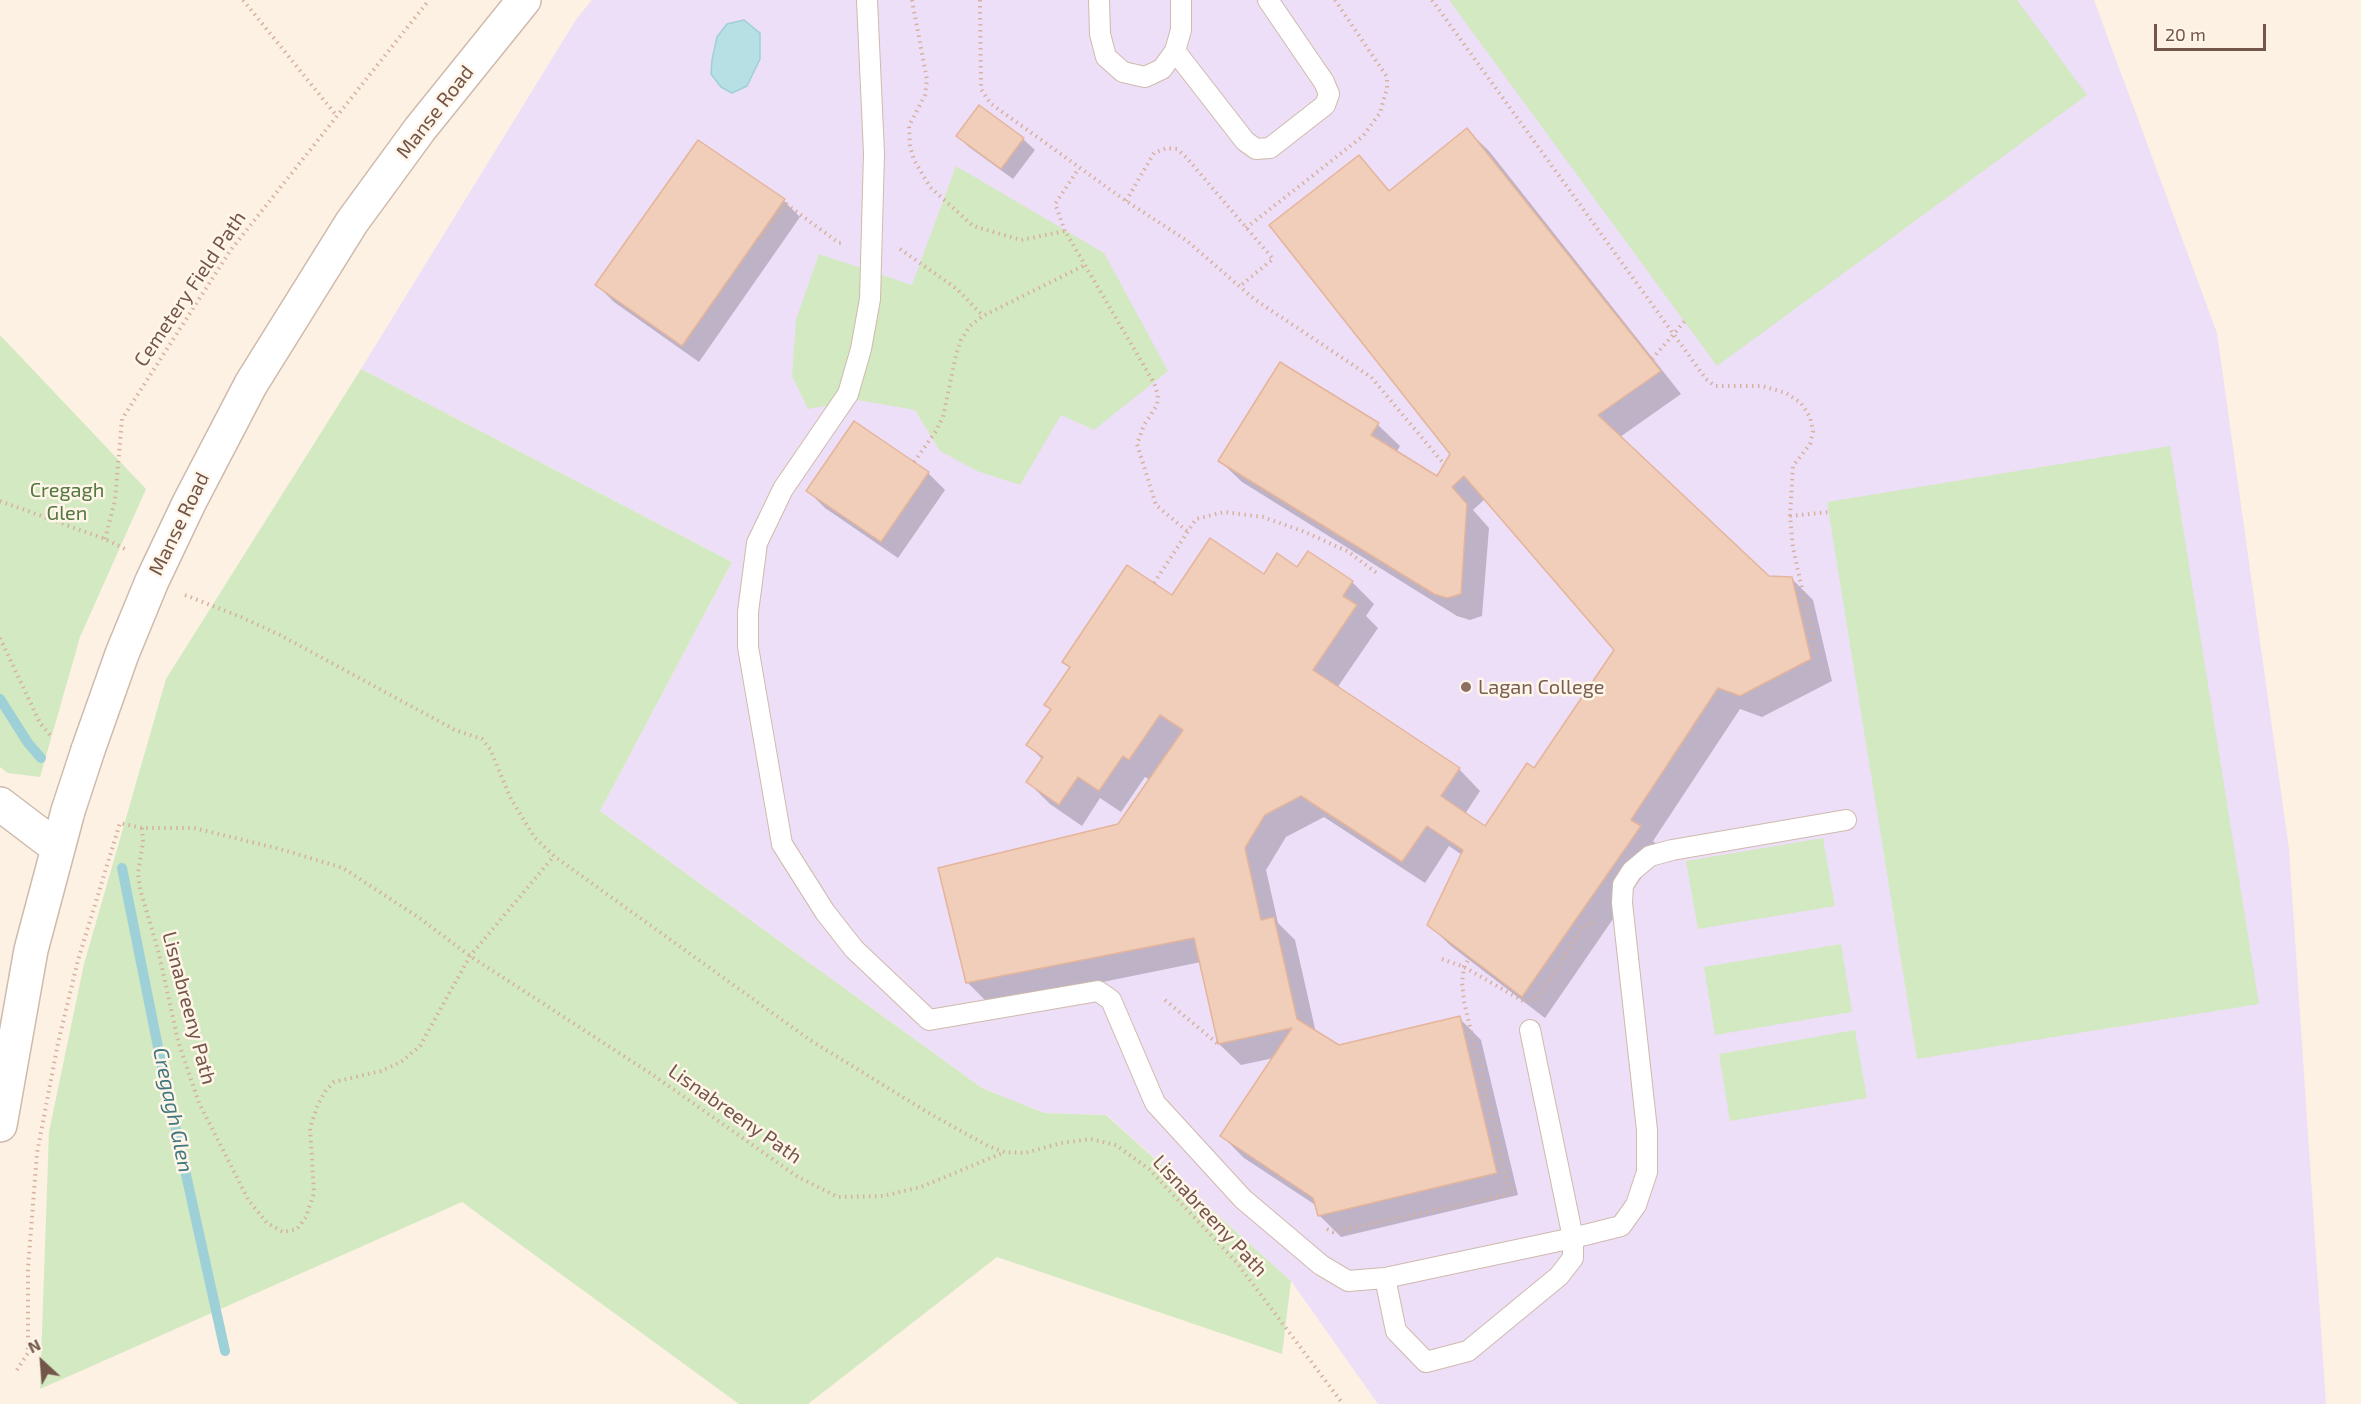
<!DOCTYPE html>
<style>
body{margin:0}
#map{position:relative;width:2361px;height:1404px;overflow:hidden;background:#fcf1e2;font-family:"Exo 2",sans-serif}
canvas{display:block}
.north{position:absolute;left:12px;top:1332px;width:60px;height:60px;-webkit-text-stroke:4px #fff5e8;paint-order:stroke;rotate:334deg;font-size:16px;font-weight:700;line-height:24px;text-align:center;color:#735649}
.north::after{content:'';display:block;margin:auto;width:21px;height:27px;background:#735649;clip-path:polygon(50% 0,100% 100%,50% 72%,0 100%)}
.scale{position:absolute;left:2154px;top:24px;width:112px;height:27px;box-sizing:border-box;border:3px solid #735649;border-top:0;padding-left:8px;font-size:18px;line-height:21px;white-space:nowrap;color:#735649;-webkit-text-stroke:4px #fff5e8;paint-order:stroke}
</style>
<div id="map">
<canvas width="2361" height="1404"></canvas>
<div class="north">N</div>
<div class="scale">20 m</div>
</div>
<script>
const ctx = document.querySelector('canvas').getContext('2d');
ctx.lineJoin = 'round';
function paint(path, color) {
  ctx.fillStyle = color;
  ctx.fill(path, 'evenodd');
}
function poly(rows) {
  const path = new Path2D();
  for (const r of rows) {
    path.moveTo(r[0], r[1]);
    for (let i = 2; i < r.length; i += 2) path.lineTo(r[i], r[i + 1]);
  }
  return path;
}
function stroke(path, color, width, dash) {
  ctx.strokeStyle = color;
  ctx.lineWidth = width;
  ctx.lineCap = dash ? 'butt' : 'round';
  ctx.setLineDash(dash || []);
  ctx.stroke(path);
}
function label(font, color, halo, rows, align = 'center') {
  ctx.font = font + ' "Exo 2",sans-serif';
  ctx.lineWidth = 5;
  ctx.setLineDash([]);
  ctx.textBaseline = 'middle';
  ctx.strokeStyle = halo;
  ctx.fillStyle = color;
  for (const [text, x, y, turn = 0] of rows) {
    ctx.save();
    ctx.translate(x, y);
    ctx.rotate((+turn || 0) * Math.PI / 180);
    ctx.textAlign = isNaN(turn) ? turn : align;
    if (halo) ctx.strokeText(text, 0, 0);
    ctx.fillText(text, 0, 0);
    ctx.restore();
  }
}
const education = poly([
 [592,0,2094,0,2217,333,2289,849,2326,1404,1378,1404,1291,1281,1107,1115,1044,1113,982,1088,600,811,732,562,361,369,577,18]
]);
const green = poly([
 [1449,0,2017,0,2087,95,1717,366],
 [956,166,1104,253,1168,371,1094,430,1061,415,1020,485,977,471,940,451,915,410,858,400,808,409,792,376,796,320,819,254,912,285],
 [0,335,146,489,80,637,40,777,8,773,0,767],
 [361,369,732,562,600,811,982,1088,1044,1113,1106,1115,1291,1281,1282,1354,997,1257,808,1404,739,1404,462,1202,40,1389,49,1132,84,964,166,679],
 [2170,446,2259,1004,1917,1059,1827,502],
 [1823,838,1835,906,1698,929,1686,861],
 [1841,944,1852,1012,1715,1035,1704,967],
 [1855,1030,1867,1098,1730,1121,1719,1054]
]);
const water = poly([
 [744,20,760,33,760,59,747,86,732,93,721,87,711,74,712,60,717,37,727,24,744,20]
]);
const shadow = poly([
 [980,107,1023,139,1035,150,1013,179,969,147,958,136],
 [1467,130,1489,151,1681,394,1620,437,1769,577,1791,578,1813,600,1832,681,1762,717,1740,709,1653,841,1661,849,1545,1018,1451,946,1429,925,1462,855,1449,846,1425,883,1324,817,1286,837,1266,870,1278,923,1295,940,1316,1033,1339,1047,1459,1018,1481,1040,1518,1195,1341,1237,1319,1215,1317,1206,1244,1158,1222,1136,1274,1058,1241,1065,1219,1044,1201,962,990,1005,968,983,940,869,1119,825,1150,780,1145,777,1121,812,1100,798,1082,826,1050,804,1028,782,1043,760,1028,745,1052,710,1046,705,1071,668,1064,662,1172,597,1298,569,1352,582,1374,604,1366,616,1378,628,1337,688,1459,769,1480,791,1465,814,1485,828,1535,770,1616,650,1485,499,1473,510,1489,528,1482,616,1470,620,1457,616,1242,482,1220,461,1378,425,1400,446,1396,453,1437,478,1452,454,1359,157,1391,192],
 [784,201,800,217,699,362,614,302,597,285],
 [928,473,945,490,898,558,825,508,808,491]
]);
const stream = poly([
 [0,699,28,743,41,758],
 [122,868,160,1057,225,1351]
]);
const building = poly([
 [979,105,1024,138,1001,169,956,136,979,105],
 [1467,128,1661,371,1598,415,1769,576,1792,577,1811,659,1740,696,1718,688,1631,820,1641,826,1522,997,1427,925,1463,850,1427,826,1402,862,1301,796,1265,815,1245,848,1261,920,1274,917,1297,1019,1339,1045,1460,1016,1497,1173,1318,1216,1313,1198,1220,1136,1292,1028,1218,1044,1194,938,966,983,938,868,1118,824,1183,730,1160,715,1129,760,1123,756,1099,791,1078,777,1059,805,1026,782,1043,757,1026,745,1051,709,1044,705,1070,667,1062,662,1127,565,1172,595,1210,538,1264,574,1277,553,1297,567,1308,551,1353,581,1343,596,1357,605,1313,670,1460,768,1441,796,1485,826,1527,763,1534,768,1614,650,1464,476,1452,487,1467,504,1461,594,1447,598,1434,594,1218,461,1280,362,1379,423,1371,435,1437,476,1450,454,1269,225,1359,155,1389,191,1467,128],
 [698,140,785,199,682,346,595,285,698,140],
 [854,421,929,472,881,542,806,491,854,421]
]);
const path = poly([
 [243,0,336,115],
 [912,0,927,80,925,95,909,126,910,146,914,160,930,187,973,226,1021,240,1065,231,1154,383,1158,395,1157,405,1144,425,1137,444,1156,505,1188,532],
 [980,0,981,89,990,103,1126,201,1186,240,1254,299,1371,377,1444,464],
 [1432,0,1706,379,1715,386,1762,386,1786,393,1801,403,1810,417,1813,431,1810,444,1793,466,1790,516,1793,548,1817,656],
 [1126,201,1154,153,1167,148,1177,149,1186,157,1273,259,1240,286],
 [1246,228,1363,136,1380,113,1387,88,1387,77,1335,0],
 [1065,231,1055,204,1079,168],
 [757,238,760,240,786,204,839,243,843,243],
 [900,249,957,289,983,316],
 [1652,359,1685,321],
 [914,462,936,431,943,417,956,355,961,340,970,326,983,316,1083,266],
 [0,501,105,539,127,550],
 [1790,516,1829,512],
 [105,539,115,500,122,419,230,251,429,0],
 [1154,583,1196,519,1224,512,1263,517,1305,532,1347,551,1378,574],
 [185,595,241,617,280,635,455,730,482,739,490,749,511,799,535,838,554,856,810,1040,927,1112,988,1146,1005,1152,1025,1153,1061,1143,1091,1139,1116,1145,1149,1169,1237,1263,1343,1404],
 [0,638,40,723,50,735],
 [142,828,143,842,138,873,140,889,159,954,178,1041,199,1103,249,1201,267,1223,283,1232,297,1229,306,1217,314,1193,310,1128,318,1104,326,1090,334,1082,381,1071,401,1062,420,1046,470,956,554,856],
 [1442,959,1464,967,1523,1001],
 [1165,1000,1218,1044],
 [1530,1001,1537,997,1547,984,1582,928,1595,922],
 [1327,1229,1333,1232,1510,1194,1464,1002,1462,983,1464,967,1470,957],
 [17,1370,28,1353,28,1268,37,1153,58,1043,78,960,120,823,142,828,194,828,280,849,343,868,418,917,470,956,653,1075,798,1177,838,1197,883,1196,921,1187,1005,1152]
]);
const service = poly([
 [867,0,874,153,870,299,861,349,848,394,783,489,757,543,748,612,748,647,782,844,825,912,854,949,929,1020,1098,991,1111,1000,1155,1103,1243,1199,1321,1265,1348,1281,1385,1278,1573,1238,1621,1226,1636,1205,1647,1172,1647,1130,1622,903,1623,885,1632,871,1650,856,1672,850,1846,820],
 [1099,0,1100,34,1106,57,1123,72,1145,77,1162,69,1175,51,1181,30,1181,0],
 [1175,51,1245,141,1256,149,1270,148,1325,105,1329,94,1324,82,1268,0],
 [1385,1278,1396,1331,1426,1362,1468,1351,1559,1276,1573,1258,1573,1238,1530,1030]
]);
const tertiary = poly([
 [88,750,122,654,152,581,189,503,251,384,352,222,420,129,524,0],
 [0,804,58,848],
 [0,1125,31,950,68,811]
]);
const tertiaryBridge = poly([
 [68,811,88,750]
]);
const markers = [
 [1466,687,6,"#8d6e63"]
];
const streetNames = [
 ["Manse Road",435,112,-52],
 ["Cemetery Field Path",190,289,-56],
 ["Manse Road",179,524,-64],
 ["Lisnabreeny Path",189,1008,75],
 ["Lisnabreeny Path",735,1114,35],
 ["Lisnabreeny Path",1210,1216,47]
];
const parkNames = [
 ["Cregagh",67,490],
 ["Glen",67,513]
];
const educationNames = [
 ["Lagan College",1478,687]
];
const waterNames = [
 ["Cregagh Glen",173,1110,78]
];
paint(education, '#eedff8');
paint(green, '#d3e9c1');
paint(water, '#b7e0e5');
stroke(water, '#9ed0d7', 1.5);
paint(shadow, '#0003');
stroke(stream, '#9ed0d7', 10);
paint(building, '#f1ceba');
stroke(building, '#e4b49b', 1.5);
stroke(service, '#cfbaac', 22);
stroke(tertiary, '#cfbaac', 36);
stroke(path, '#d6b19e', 4, [1.5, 4.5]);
stroke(service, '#fff', 20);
stroke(tertiary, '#fff', 33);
stroke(tertiaryBridge, '#cfbaac', 36, []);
stroke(tertiaryBridge, '#fff', 33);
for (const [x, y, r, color] of markers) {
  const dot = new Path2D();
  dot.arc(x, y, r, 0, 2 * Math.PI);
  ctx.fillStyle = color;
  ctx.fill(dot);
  stroke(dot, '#fff5e8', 2);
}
label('20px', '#735649', '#fff5e8', streetNames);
label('20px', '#547941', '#fff5e8', parkNames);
label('20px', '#785e54', '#fff5e8', educationNames, 'left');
label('italic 21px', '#407880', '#fff5e8', waterNames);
</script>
